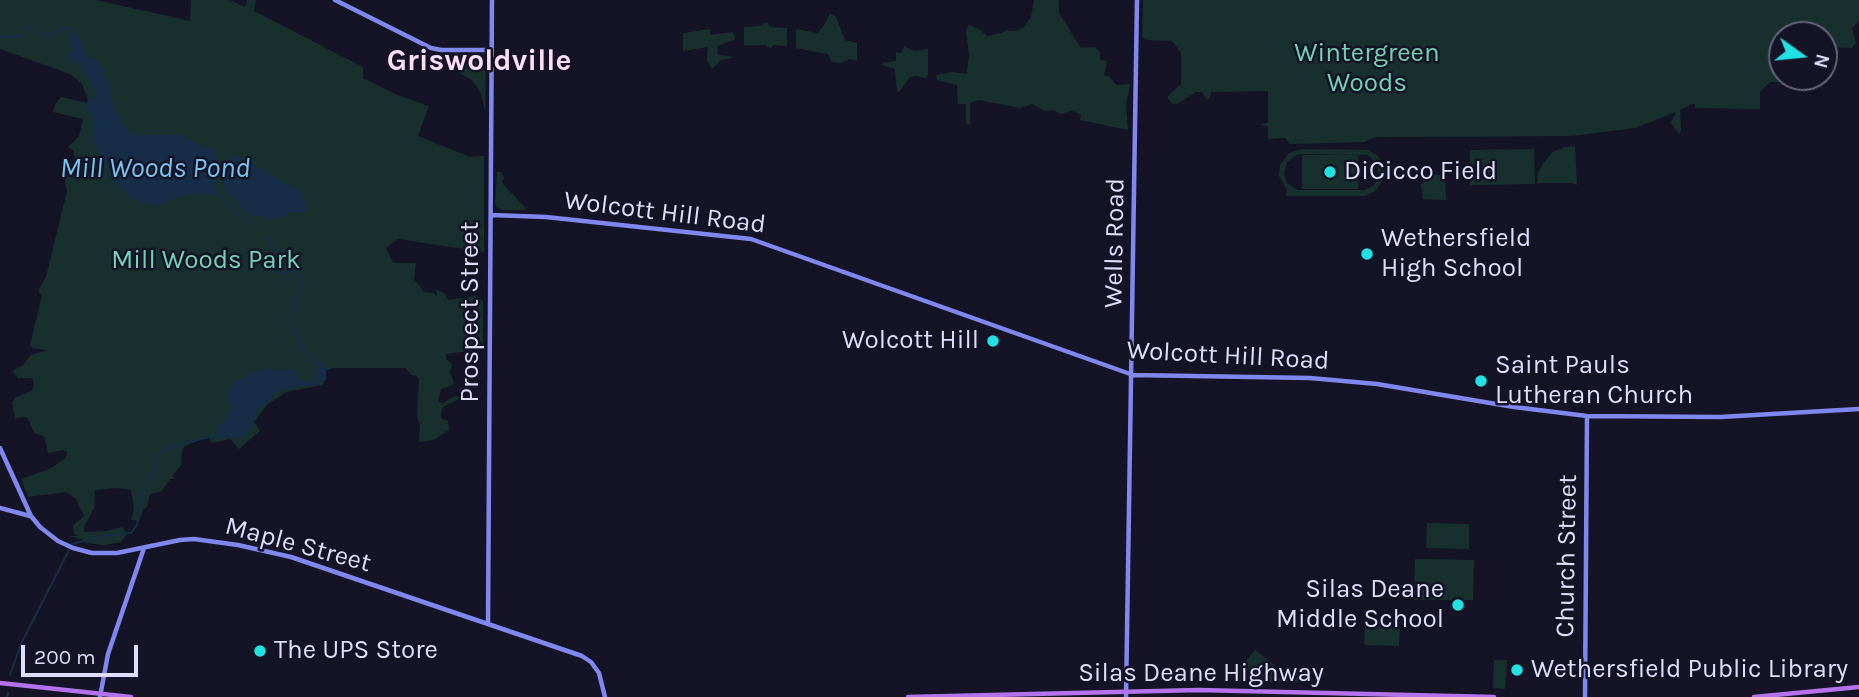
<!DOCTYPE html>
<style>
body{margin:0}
#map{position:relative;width:1859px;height:697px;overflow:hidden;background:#151326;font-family:Karla,sans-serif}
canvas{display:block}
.north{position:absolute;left:1768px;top:21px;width:70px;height:70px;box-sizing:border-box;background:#151326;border:2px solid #65647b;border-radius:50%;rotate:105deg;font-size:19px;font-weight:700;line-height:28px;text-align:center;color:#deddfb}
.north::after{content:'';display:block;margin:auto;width:24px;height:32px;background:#21e1e3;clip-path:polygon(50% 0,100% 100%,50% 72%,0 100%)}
.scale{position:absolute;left:21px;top:645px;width:117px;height:32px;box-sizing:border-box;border:4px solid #deddfb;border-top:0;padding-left:9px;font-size:21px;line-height:24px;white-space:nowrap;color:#deddfb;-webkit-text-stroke:5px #151326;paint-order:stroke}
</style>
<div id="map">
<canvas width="1859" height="697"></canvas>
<div class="north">N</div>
<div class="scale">200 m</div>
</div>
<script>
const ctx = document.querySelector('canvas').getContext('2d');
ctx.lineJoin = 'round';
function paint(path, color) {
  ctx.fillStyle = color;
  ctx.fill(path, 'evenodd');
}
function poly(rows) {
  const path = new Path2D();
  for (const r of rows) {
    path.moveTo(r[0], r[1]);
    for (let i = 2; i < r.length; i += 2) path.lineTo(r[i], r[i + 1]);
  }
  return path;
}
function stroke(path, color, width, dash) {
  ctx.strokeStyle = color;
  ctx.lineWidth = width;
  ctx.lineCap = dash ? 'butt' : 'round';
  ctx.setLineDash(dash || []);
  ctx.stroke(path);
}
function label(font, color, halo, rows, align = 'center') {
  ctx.font = font + ' Karla,sans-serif';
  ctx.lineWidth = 5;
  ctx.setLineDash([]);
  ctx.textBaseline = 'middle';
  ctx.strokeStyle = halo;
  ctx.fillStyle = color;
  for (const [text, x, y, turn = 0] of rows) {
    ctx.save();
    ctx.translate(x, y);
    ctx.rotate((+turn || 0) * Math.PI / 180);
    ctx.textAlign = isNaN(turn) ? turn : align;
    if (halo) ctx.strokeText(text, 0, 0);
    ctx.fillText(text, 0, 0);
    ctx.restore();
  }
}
const green = poly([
 [0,0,96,0,190,21,191,0,230,0,245,7,247,0,256,0,254,11,363,67,363,78,395,94,429,106,418,136,470,157,484,156,484,252,398,239,386,248,393,263,416,263,414,279,424,292,433,293,437,296,436,290,440,291,445,294,448,300,475,296,483,301,483,349,446,354,446,359,452,364,450,373,454,382,453,385,441,389,438,402,443,403,454,396,462,397,442,408,441,418,448,421,449,430,434,440,419,442,420,425,417,416,419,379,417,376,411,375,406,368,332,368,325,371,323,385,286,392,267,405,254,422,260,431,239,449,230,439,212,443,208,437,185,446,182,449,181,465,173,475,174,479,170,479,162,491,150,494,147,507,143,510,139,521,131,520,134,509,131,490,117,488,95,490,94,509,84,526,84,532,107,531,122,527,127,533,121,542,104,545,86,543,82,539,67,536,79,536,74,533,73,526,84,516,76,499,66,492,28,497,21,479,49,469,66,458,67,452,63,450,48,453,45,438,42,435,35,434,27,417,15,418,12,402,16,397,32,391,34,383,32,378,18,378,12,371,23,365,31,355,47,350,32,348,30,345,42,295,39,292,40,287,46,277,67,191,63,172,72,166,75,156,73,151,68,147,79,136,83,119,53,112,55,105,61,97,87,103,88,100,82,84,70,74,0,49],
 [1034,0,1059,0,1059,13,1081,48,1095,47,1100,52,1100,60,1107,61,1104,75,1110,77,1116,85,1130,84,1126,106,1128,130,1080,120,1081,115,1072,111,1059,114,1054,110,1045,111,1032,104,1020,108,979,100,970,103,970,125,966,124,966,104,958,104,957,85,937,80,936,75,953,72,967,74,969,54,966,30,969,25,979,29,987,36,1002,33,1006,30,1014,31,1023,28,1031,17],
 [1143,0,1859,0,1859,21,1852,28,1856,43,1852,48,1824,47,1824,35,1782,35,1782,77,1786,77,1785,82,1770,82,1760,92,1760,109,1695,108,1695,104,1692,104,1680,110,1681,130,1679,134,1671,123,1676,112,1635,128,1572,136,1376,137,1364,142,1290,144,1285,138,1268,139,1268,126,1260,125,1268,122,1268,91,1211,92,1210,98,1207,100,1202,92,1196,92,1177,104,1173,104,1168,99,1168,96,1181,84,1181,53,1172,41,1146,40,1142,37],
 [830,13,836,17,845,40,857,43,857,61,849,59,841,63,832,62,828,54,796,48,796,29,818,33,826,22],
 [767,22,770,27,787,28,787,46,774,45,770,49,766,45,744,45,744,27,760,26],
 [710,29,710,35,733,32,735,37,734,40,717,46,718,55,730,56,733,58,721,60,712,69,707,61,708,47,683,51,683,33],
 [904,46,914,51,928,49,928,74,926,78,916,76,910,77,900,91,897,92,895,69,884,66,882,63,896,61,896,52,901,53],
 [479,55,486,60,485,111,481,93,472,80,426,55],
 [1575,146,1577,185,1572,183,1537,183,1538,173,1544,162,1553,152,1565,147],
 [1302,149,1368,150,1378,156,1382,162,1384,169,1383,180,1375,191,1365,196,1286,196,1287,190,1279,176,1280,165,1289,153],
 [1299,154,1367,155,1377,163,1379,178,1373,186,1365,190,1297,190,1287,183,1284,173,1287,162],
 [1534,149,1535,184,1470,185,1470,150],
 [1302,155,1358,155,1358,189,1302,189],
 [497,172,501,172,504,178,502,181,503,184,526,208,525,210,503,210,497,207,495,204],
 [1432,174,1445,176,1446,200,1423,199,1421,185],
 [1427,523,1469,524,1469,549,1426,548],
 [1415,559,1474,560,1473,600,1414,600],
 [1365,625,1400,626,1399,646,1364,645],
 [1255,650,1286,674,1295,672,1298,665,1298,683,1236,682,1236,663,1243,664],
 [1494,660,1507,660,1505,689,1493,688]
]);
const water = poly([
 [73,32,78,36,87,56,99,62,110,87,111,99,126,131,140,135,182,135,197,144,214,149,219,161,214,188,217,190,215,196,208,194,188,195,177,197,160,205,148,205,132,199,112,179,93,140,93,116,86,109,88,100,96,97,97,93,80,65,67,56,71,50,69,38],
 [238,156,299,191,306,201,305,213,291,212,285,214,285,217,269,219,245,213,225,188,223,179,227,159],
 [317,362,322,362,326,372,326,380,313,386,296,386,276,392,256,413,250,429,240,439,232,437,221,439,217,431,218,425,226,418,230,409,228,400,229,389,238,379,254,372,268,369,281,371,293,369,301,382,318,381]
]);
const stream = poly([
 [0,37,19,36,28,26,45,36,64,28,70,29,73,34],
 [216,193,225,200,239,216,250,223],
 [267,239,281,255,281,261,276,268,277,272,281,274,287,271,292,271,303,278,303,284,291,312,290,324,299,344,318,365],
 [10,675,20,646,72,544,103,536,131,533,137,525,139,502,160,453,173,446,221,434],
 [7,697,8,693]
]);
const secondary = poly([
 [335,0,431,48,441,50,492,50],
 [491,215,546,217,751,239,1133,375,1310,378,1377,384,1514,407,1587,416,1720,417,1859,409],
 [0,448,31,516,40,527,58,541,73,548,92,553,117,553,180,540,194,539,238,545,291,557,582,656,591,662,599,673,605,697],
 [0,508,30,516],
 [488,624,492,0],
 [100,697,108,654,144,548],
 [1126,697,1137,0],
 [1585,697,1587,416]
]);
const primary = poly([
 [0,683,131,697],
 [908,697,1199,690,1494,697],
 [1754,697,1859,687]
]);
const markers = [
 [1330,172,7,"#21e1e3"],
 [1367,254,7,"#21e1e3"],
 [993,341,7,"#21e1e3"],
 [1481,381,7,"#21e1e3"],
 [1458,605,7,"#21e1e3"],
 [260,651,7,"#21e1e3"],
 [1517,670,7,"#21e1e3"]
];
const parkNames = [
 ["Wintergreen",1367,54],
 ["Woods",1367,84],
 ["Mill Woods Park",206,261]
];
const poiNames = [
 ["DiCicco Field",1344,172],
 ["Wethersfield",1381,239],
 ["High School",1381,269],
 ["Wolcott Hill",979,341,"right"],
 ["Saint Pauls",1495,366],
 ["Lutheran Church",1495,396],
 ["Silas Deane",1444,590,"right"],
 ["Middle School",1444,620,"right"],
 ["The UPS Store",274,651],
 ["Wethersfield Public Library",1531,670]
];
const streetNames = [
 ["Wolcott Hill Road",665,213,7],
 ["Wells Road",1115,243,-89],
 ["Prospect Street",471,312,-90],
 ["Wolcott Hill Road",1228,356,3],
 ["Maple Street",298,545,15],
 ["Church Street",1567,556,-89],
 ["Silas Deane Highway",1201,674]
];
const waterNames = [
 ["Mill Woods Pond",155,169]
];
const quarterNames = [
 ["Griswoldville",479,61]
];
paint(green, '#17302d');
paint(water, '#162d48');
stroke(stream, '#162d48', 2);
stroke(secondary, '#8087ef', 4.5);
stroke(primary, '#b472ed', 4.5);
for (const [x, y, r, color] of markers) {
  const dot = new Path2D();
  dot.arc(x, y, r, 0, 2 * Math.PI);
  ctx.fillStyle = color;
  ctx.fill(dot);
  stroke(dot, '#151326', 2.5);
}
label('26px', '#71d3b1', '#151326', parkNames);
label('26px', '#deddfb', '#151326', poiNames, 'left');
label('26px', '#deddfb', '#151326', streetNames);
label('italic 28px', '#78c2ee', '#151326', waterNames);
label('bold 30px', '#fbdff3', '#151326', quarterNames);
</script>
